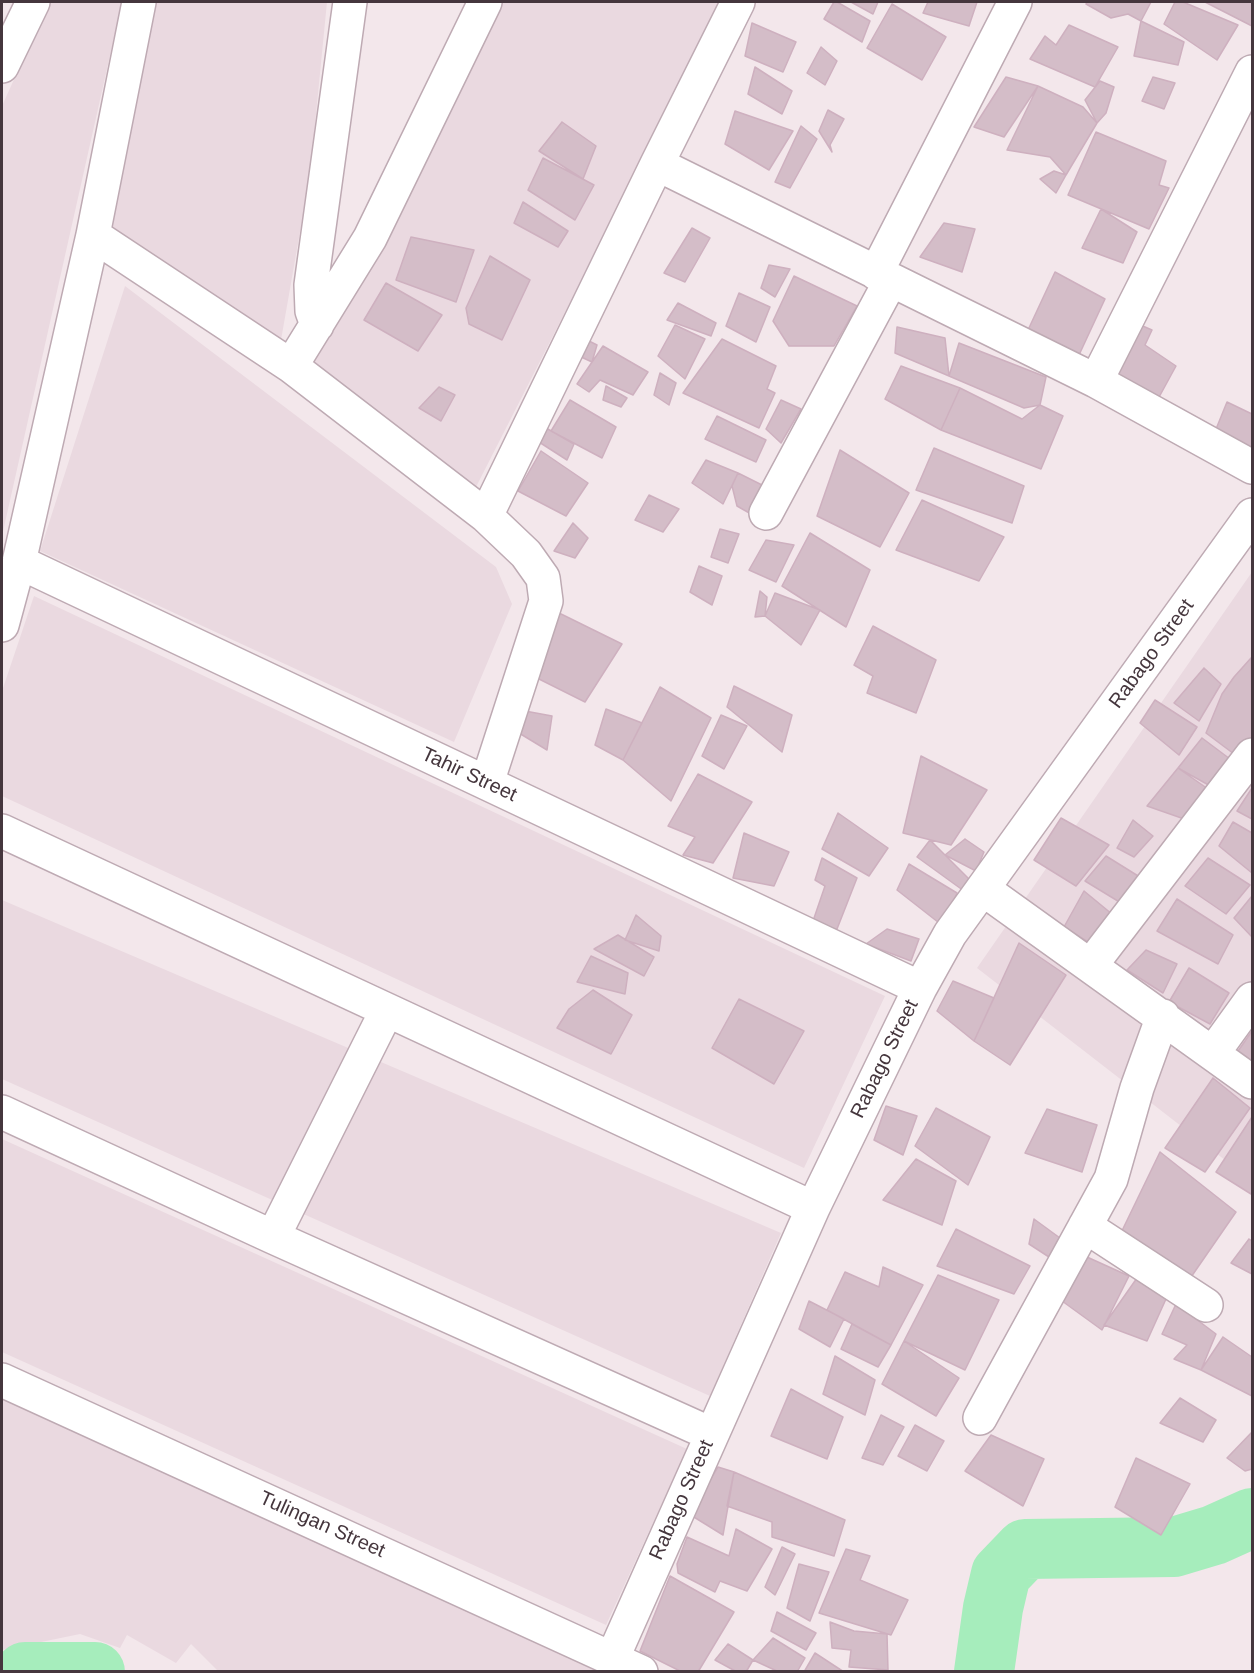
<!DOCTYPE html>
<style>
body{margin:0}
#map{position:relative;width:1254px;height:1673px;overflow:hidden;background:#f3e7eb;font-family:Arial,sans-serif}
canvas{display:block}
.frame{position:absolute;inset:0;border:3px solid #45363d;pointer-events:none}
</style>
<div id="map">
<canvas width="1254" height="1673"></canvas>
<div class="frame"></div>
</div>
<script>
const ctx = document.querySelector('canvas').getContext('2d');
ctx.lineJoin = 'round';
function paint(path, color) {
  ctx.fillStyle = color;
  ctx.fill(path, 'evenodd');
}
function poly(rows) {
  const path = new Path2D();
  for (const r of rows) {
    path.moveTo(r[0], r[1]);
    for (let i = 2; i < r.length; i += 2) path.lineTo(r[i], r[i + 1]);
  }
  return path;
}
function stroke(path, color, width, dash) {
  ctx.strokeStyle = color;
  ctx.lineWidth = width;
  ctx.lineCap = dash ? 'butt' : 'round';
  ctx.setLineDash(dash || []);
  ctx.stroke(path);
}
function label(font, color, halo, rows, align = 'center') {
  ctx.font = font + ' Arial,sans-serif';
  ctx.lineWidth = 4.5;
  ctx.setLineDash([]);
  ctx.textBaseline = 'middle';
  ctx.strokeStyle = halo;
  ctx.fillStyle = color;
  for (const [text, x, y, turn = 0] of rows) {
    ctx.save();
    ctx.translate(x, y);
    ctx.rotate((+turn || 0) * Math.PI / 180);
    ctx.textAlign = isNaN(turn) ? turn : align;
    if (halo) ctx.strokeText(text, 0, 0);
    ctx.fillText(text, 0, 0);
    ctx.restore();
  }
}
const residential = poly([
 [49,2,122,2,2,536,2,106],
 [136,2,327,2,310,175,281,340,99,229],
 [490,2,723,2,476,487,300,375],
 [125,286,496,567,512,604,454,742,40,551],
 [1252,572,1252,1181,977,968],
 [34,596,885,996,804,1168,2,796,2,691],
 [2,900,781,1233,710,1396,2,1079],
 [2,1139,687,1449,606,1625,2,1352],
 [2,1394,622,1671,218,1671,191,1644,176,1663,127,1635,120,1648,80,1634,2,1650]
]);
const river = poly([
 [25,1672,95,1672],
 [984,1672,993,1608,1001,1574,1025,1549,1174,1547,1214,1535,1252,1518]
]);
const building = poly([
 [834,2,837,2,870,21,862,42,824,19,834,2],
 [851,2,878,2,873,14,851,2],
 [928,2,977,2,969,26,923,13,928,2],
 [1087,2,1151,2,1141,21,1128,14,1111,18,1086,4,1087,2],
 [1175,2,1183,2,1238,25,1217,60,1164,24,1175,2],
 [1205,2,1252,2,1252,26,1205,2],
 [892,4,946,37,922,80,867,48,892,4],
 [1141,21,1184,42,1178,65,1134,56,1141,21],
 [752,23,796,42,783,72,745,56,752,23],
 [1069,25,1118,47,1095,87,1030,59,1045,36,1056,45,1069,25],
 [821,47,837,61,825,85,807,73,821,47],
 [755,67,792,91,782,114,748,94,755,67],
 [1006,77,1038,86,1004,137,974,127,1006,77],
 [1153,77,1175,83,1164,109,1142,101,1153,77],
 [1100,81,1114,87,1106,113,1097,123,1085,100,1100,81],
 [1038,86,1083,107,1097,123,1066,175,1050,157,1007,150,1038,86],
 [828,110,844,119,830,145,832,152,819,131,828,110],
 [735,111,793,131,769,170,725,144,735,111],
 [562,122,596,146,583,179,539,151,562,122],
 [801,126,817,139,790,188,775,182,801,126],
 [1096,132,1166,161,1159,185,1169,188,1149,229,1068,195,1096,132],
 [543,158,594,185,575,220,528,190,543,158],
 [1054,171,1066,175,1056,193,1040,179,1054,171],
 [523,202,568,231,558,247,514,223,523,202],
 [1101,209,1137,232,1123,263,1082,248,1101,209],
 [944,223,975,229,962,272,920,257,944,223],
 [692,228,710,238,685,282,664,273,692,228],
 [411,237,474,250,456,302,396,280,411,237],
 [490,256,530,280,502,340,469,324,466,308,490,256],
 [769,265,790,269,775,297,761,288,769,265],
 [1055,272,1105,299,1079,355,1028,330,1055,272],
 [794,276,857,306,834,346,789,346,773,321,794,276],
 [386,283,442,315,418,351,364,320,386,283],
 [739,293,770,307,756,342,726,326,739,293],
 [678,303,716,323,711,336,667,320,678,303],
 [1138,324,1152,330,1145,345,1176,366,1158,399,1108,379,1138,324],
 [675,325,705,339,685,379,658,356,675,325],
 [897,327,945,338,949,376,895,353,897,327],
 [722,339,776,366,767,389,775,393,759,428,683,393,722,339],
 [587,340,597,345,592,362,579,356,587,340],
 [959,343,1046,377,1040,405,1024,408,949,376,959,343],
 [603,346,648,372,633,395,600,380,589,392,577,384,603,346],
 [901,366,960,388,941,430,885,399,901,366],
 [660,373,676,383,669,405,654,395,660,373],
 [606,386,627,398,621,407,603,400,606,386],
 [439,387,455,395,441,421,419,408,439,387],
 [960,388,1022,419,1040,405,1063,416,1041,469,941,430,960,388],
 [570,400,616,427,602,458,551,431,570,400],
 [781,400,801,409,781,443,766,429,781,400],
 [1227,402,1252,414,1252,452,1214,434,1227,402],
 [717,416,766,440,756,462,705,439,717,416],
 [546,428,574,444,567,460,539,442,546,428],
 [934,448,1024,486,1012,523,916,490,934,448],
 [840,450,909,493,880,547,817,516,840,450],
 [541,451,588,483,566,516,518,491,541,451],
 [706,460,738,473,723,504,692,483,706,460],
 [738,473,766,487,751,514,737,506,732,486,738,473],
 [649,495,679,509,663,532,635,520,649,495],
 [922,500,1004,537,979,581,896,550,922,500],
 [573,523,588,538,575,558,554,551,573,523],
 [720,529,739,534,728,563,711,557,720,529],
 [810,533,870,570,846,627,782,586,810,533],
 [766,540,794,545,776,582,749,570,766,540],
 [699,566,722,576,712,605,690,592,699,566],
 [760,591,767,597,765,616,755,617,760,591],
 [775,593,820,610,801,645,765,616,775,593],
 [557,612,622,644,585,702,535,677,557,612],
 [873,626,936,660,916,713,867,693,873,676,854,665,873,626],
 [1251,658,1252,744,1234,754,1206,733,1222,694,1234,677,1251,658],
 [1204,668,1221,684,1199,721,1174,703,1204,668],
 [734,686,792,715,782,752,727,707,734,686],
 [660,687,711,718,671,801,623,760,660,687],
 [1155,700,1197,727,1179,755,1140,723,1155,700],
 [606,709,642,723,623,760,595,745,606,709],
 [525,711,552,716,547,750,519,733,525,711],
 [721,715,747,726,724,769,702,756,721,715],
 [1202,738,1234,762,1214,788,1178,768,1202,738],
 [921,756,987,790,951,845,903,833,921,756],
 [1178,768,1208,789,1190,821,1147,806,1178,768],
 [698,774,752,802,713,863,683,855,695,837,668,826,698,774],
 [1252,788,1252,819,1237,811,1252,788],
 [838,813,888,848,869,876,822,849,838,813],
 [1061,818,1109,845,1076,886,1034,860,1061,818],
 [1133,820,1153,836,1134,857,1117,848,1133,820],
 [1233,822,1252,833,1252,873,1219,846,1233,822],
 [744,833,789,852,774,886,733,878,744,833],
 [965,839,984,852,976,871,945,855,965,839],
 [930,840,969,879,964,891,917,857,930,840],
 [1106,856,1143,879,1126,906,1085,881,1106,856],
 [822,858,857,878,837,929,829,928,813,921,825,886,815,880,822,858],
 [1208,858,1250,885,1226,914,1185,886,1208,858],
 [909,864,957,893,943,926,897,890,909,864],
 [1084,891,1118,919,1093,945,1064,927,1084,891],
 [1252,896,1252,937,1234,918,1252,896],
 [1177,899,1233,935,1218,964,1157,931,1177,899],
 [636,915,661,936,659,951,625,940,636,915],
 [887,929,919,939,911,961,866,944,887,929],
 [618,935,654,957,644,976,594,949,618,935],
 [1019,943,1066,975,1010,1065,974,1041,1019,943],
 [1146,950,1177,964,1163,993,1127,970,1146,950],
 [591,956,628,973,625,994,577,982,591,956],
 [1189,968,1229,993,1210,1024,1169,1002,1189,968],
 [953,981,994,998,974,1041,937,1011,953,981],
 [593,990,632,1015,611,1054,557,1028,569,1009,593,990],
 [739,999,804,1031,774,1084,712,1048,739,999],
 [1252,1031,1252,1062,1236,1054,1252,1031],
 [1213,1078,1250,1108,1205,1172,1165,1148,1213,1078],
 [886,1106,917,1116,903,1155,874,1140,886,1106],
 [936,1108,990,1137,968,1185,915,1146,936,1108],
 [1047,1109,1097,1125,1082,1172,1025,1153,1047,1109],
 [1252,1117,1252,1192,1251,1194,1216,1172,1252,1117],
 [1160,1152,1236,1212,1189,1280,1118,1239,1160,1152],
 [916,1159,956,1181,942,1225,883,1200,916,1159],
 [1034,1219,1060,1238,1049,1257,1029,1244,1034,1219],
 [956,1229,1030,1266,1014,1294,937,1266,956,1229],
 [1249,1239,1252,1241,1252,1274,1231,1263,1249,1239],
 [1087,1257,1129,1276,1102,1330,1062,1301,1087,1257],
 [883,1267,923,1285,891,1345,827,1310,845,1272,879,1287,883,1267],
 [938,1275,999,1300,965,1370,904,1341,938,1275],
 [1137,1278,1166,1299,1147,1341,1104,1325,1137,1278],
 [809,1301,844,1319,830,1347,799,1329,809,1301],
 [1176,1304,1216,1334,1201,1370,1174,1359,1187,1345,1162,1334,1176,1304],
 [852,1324,891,1345,878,1367,841,1349,852,1324],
 [1223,1337,1252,1357,1252,1396,1201,1370,1223,1337],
 [904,1341,959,1378,936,1416,882,1384,904,1341],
 [835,1356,875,1380,865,1415,823,1394,835,1356],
 [791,1389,843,1417,827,1459,771,1436,791,1389],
 [1180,1398,1216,1420,1203,1442,1160,1423,1180,1398],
 [881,1415,904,1427,883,1465,862,1458,881,1415],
 [915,1425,944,1441,927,1471,898,1456,915,1425],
 [1252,1432,1252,1469,1245,1471,1227,1458,1252,1432],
 [991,1435,1044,1459,1023,1506,965,1471,991,1435],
 [1136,1458,1190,1484,1161,1535,1115,1507,1136,1458],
 [718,1467,734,1472,723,1535,689,1514,718,1467],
 [734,1472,845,1520,834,1556,772,1537,772,1522,727,1506,734,1472],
 [736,1529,772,1549,747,1591,720,1581,715,1592,678,1573,677,1564,687,1537,729,1556,736,1529],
 [782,1547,795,1554,775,1595,765,1587,782,1547],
 [846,1549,870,1556,860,1580,908,1600,891,1635,819,1613,846,1549],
 [799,1564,829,1572,810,1621,787,1608,799,1564],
 [670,1576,734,1612,698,1672,682,1672,640,1651,670,1576],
 [777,1612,816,1633,806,1650,771,1631,777,1612],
 [830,1622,854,1631,887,1634,888,1670,849,1667,851,1650,832,1648,830,1622],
 [773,1638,805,1658,797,1672,779,1672,753,1660,773,1638],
 [728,1644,753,1660,746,1672,737,1672,715,1660,728,1644],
 [815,1653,844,1672,804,1672,815,1653]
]);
const minor = poly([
 [2,66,33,2],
 [657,164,1096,381,1252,467],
 [93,235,291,366,486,516,526,554,543,578,546,601,487,783],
 [876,273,1015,2],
 [317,325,312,311,311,285,350,2],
 [291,366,370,238,485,2],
 [1096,381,1252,72],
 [766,513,891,280],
 [486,516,657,164,738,2],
 [19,562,920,988],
 [2,625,19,562,93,235,139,2],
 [2,831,813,1208],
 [983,889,1252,1082],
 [1091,965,1252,755],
 [1213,1053,1252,999],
 [2,1112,273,1237,711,1434],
 [1085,1226,1206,1305],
 [273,1237,387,1010],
 [2,1380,641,1672],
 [980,1418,1111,1179,1137,1088,1163,1016],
 [613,1657,813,1208,920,988,950,934,1252,515]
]);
const streetNames = [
 ["Rabago Street",1152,654,-54],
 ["Tahir Street",469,775,25],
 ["Rabago Street",885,1059,-64],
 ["Rabago Street",682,1500,-66],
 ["Tulingan Street",322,1525,24]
];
paint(residential, '#ead9e0');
stroke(river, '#a6edbc', 60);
paint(building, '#d4bdc8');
stroke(building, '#ceb0bf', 1.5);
stroke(minor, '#beaab3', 36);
stroke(minor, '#fff', 33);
label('20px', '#45363d', '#fff', streetNames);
</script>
